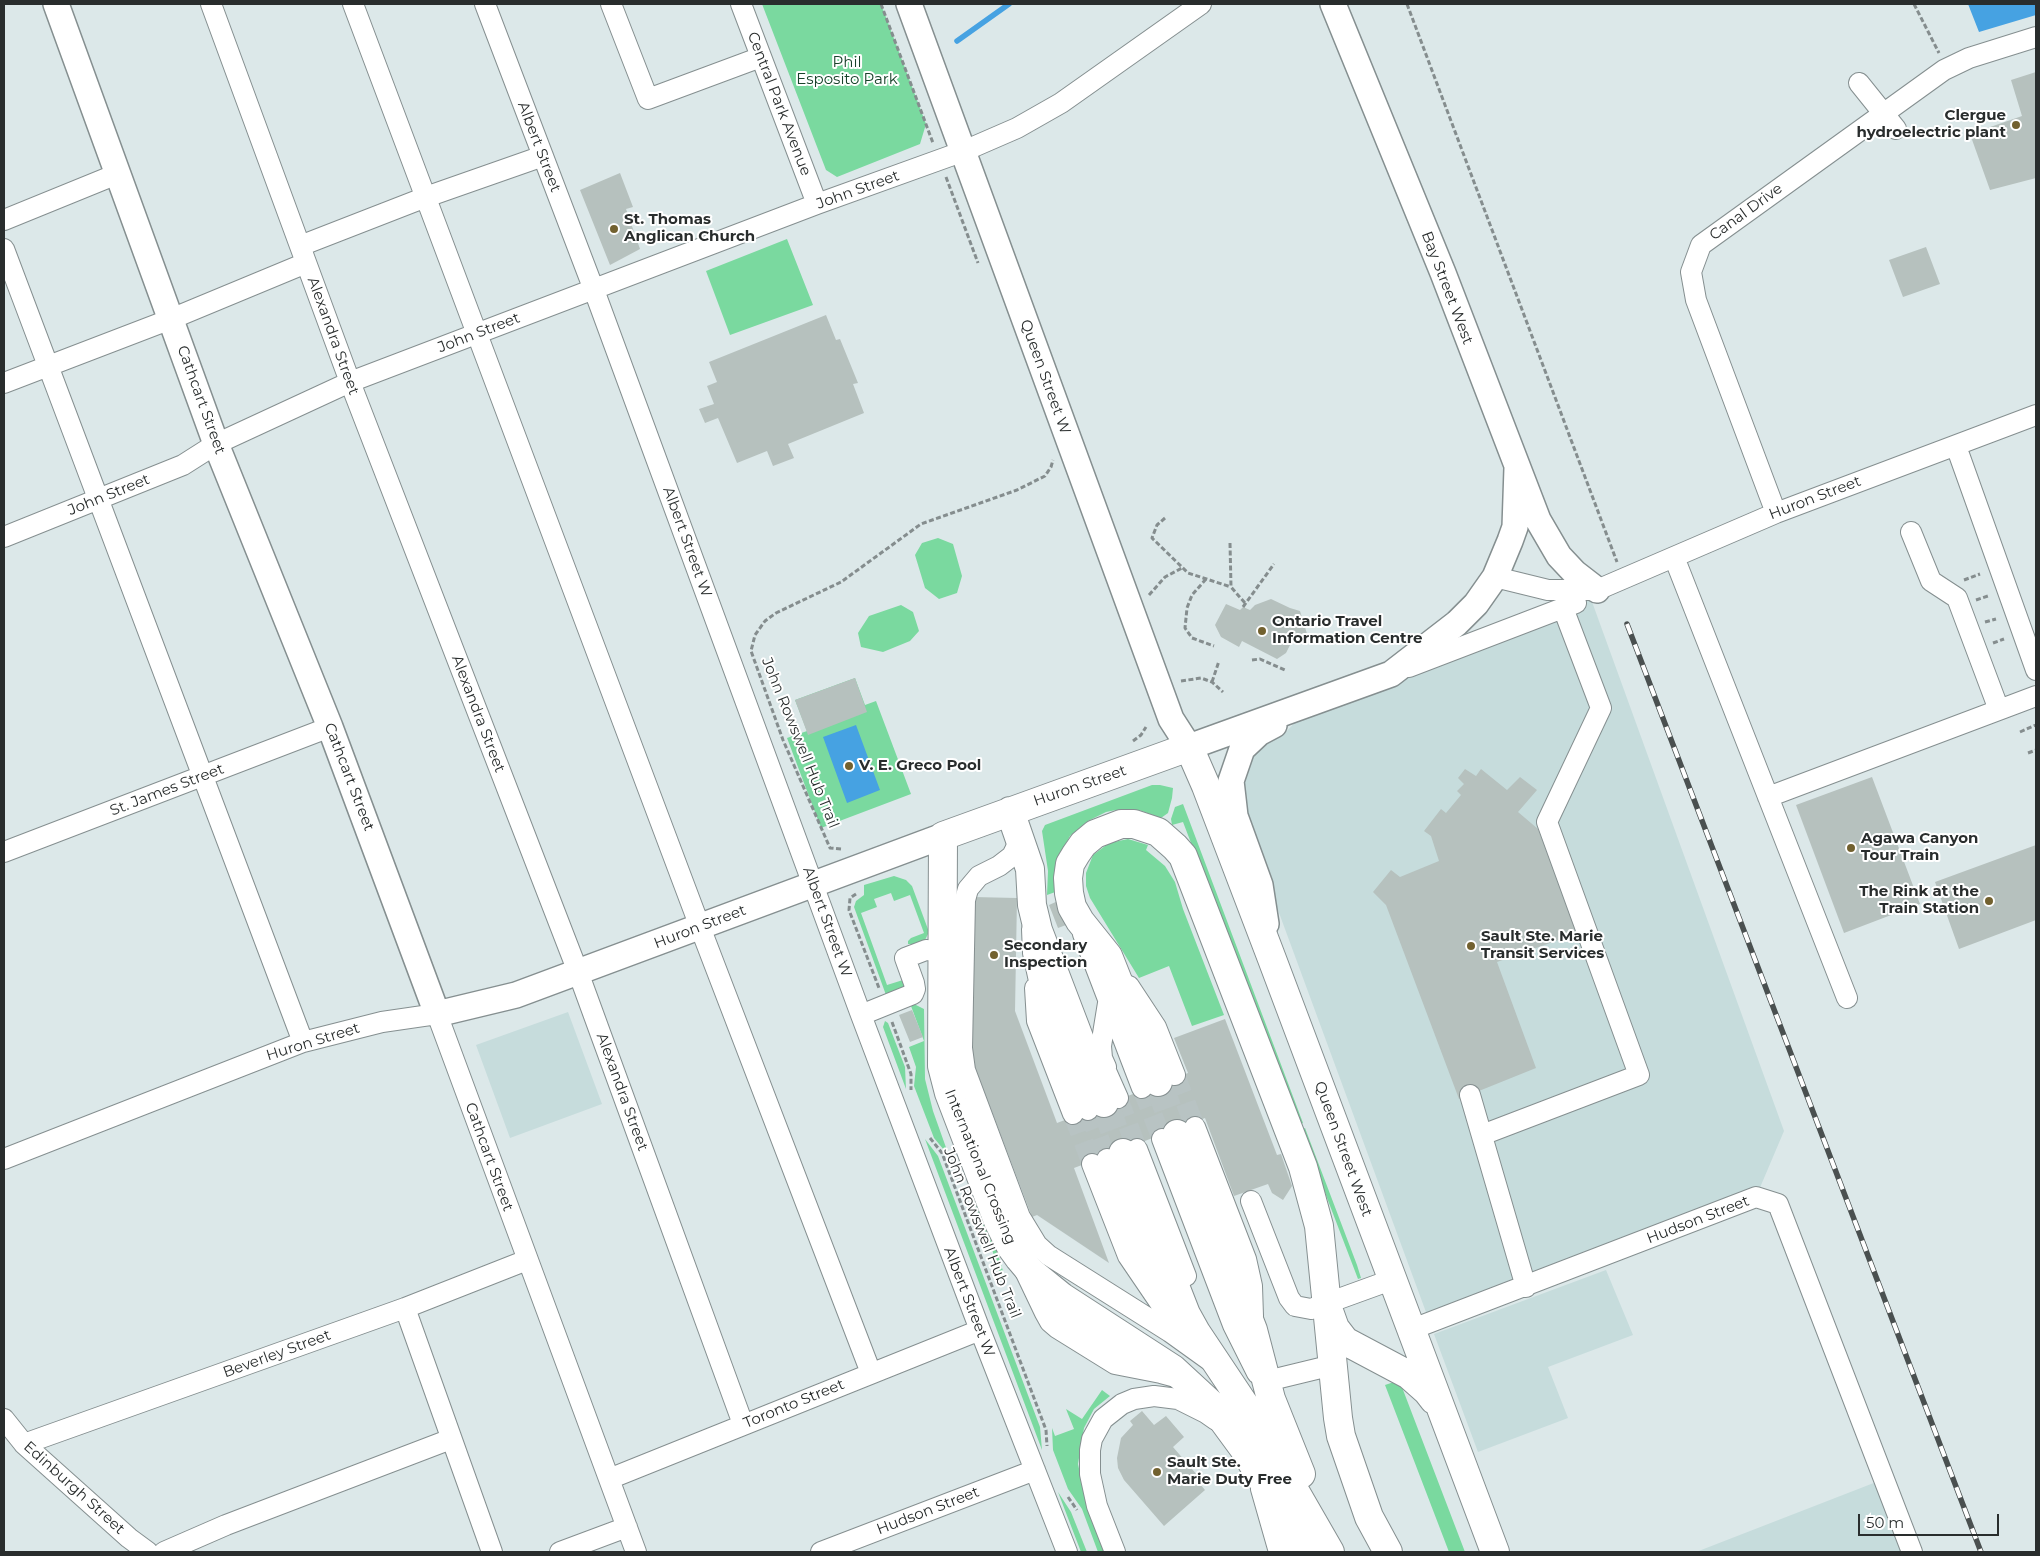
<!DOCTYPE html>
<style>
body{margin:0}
#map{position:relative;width:2040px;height:1556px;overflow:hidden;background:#dce8e9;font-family:Montserrat,sans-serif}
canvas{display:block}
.frame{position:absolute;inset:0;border:5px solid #292d2d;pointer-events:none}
.scale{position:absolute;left:1858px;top:1514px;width:141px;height:22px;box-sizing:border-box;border:2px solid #292d2d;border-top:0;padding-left:6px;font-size:15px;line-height:18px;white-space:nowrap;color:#292d2d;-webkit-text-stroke:4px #fff;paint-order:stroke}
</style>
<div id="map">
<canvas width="2040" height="1556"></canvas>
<div class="frame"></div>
<div class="scale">50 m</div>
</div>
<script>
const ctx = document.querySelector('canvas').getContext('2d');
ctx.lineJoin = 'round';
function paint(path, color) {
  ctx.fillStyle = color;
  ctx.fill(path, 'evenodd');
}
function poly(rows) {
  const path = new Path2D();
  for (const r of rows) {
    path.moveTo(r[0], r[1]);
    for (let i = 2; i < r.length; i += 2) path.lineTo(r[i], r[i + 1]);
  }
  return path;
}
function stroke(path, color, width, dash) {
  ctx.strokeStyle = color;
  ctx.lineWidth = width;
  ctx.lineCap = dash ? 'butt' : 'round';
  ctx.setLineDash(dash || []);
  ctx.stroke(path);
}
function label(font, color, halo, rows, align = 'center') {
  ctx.font = font + ' Montserrat,sans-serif';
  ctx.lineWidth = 4;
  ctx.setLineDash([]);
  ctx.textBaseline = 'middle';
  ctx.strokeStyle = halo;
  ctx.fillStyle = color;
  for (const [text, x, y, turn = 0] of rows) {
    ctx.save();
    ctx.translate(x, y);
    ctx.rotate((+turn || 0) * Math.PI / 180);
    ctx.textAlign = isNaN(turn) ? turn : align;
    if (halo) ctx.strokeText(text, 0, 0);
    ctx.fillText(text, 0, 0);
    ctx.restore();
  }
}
const built = poly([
 [1591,599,1784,1131,1756,1197,1430,1323,1264,872,1246,815,1240,785,1254,750,1271,739,1285,733,1314,702],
 [568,1012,602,1104,510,1138,476,1045],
 [1606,1270,1633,1335,1548,1367,1568,1418,1478,1452,1434,1334],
 [1884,1479,1912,1552,1696,1552]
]);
const green = poly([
 [762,4,881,4,926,124,920,144,837,177,826,170],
 [787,239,813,305,730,335,706,271],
 [938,538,953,544,962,576,957,593,939,599,925,588,915,555,922,543],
 [901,605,913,612,919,631,910,641,883,652,861,647,858,633,869,616],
 [855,678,865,705,876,701,911,794,821,828,787,738,807,731,795,700],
 [1152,785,1160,785,1173,788,1172,798,1168,813,1161,818,1139,810,1116,810,1106,812,1088,821,1070,836,1064,847,1060,857,1058,891,1047,895,1048,871,1042,831,1045,825],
 [1183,804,1303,1123,1299,1125,1183,822,1172,825,1171,819,1175,807],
 [1128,839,1148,845,1146,850,1165,866,1175,882,1183,909,1224,1015,1192,1026,1169,966,1139,978,1090,898,1086,886,1086,873,1093,855,1109,843],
 [894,876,906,880,912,886,929,932,925,940,917,944,908,944,908,941,911,938,924,933,910,895,894,901,891,893,874,899,877,907,861,913,887,985,903,980,907,986,886,995,854,907,856,901,864,895,864,885],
 [914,1004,924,1009,925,1079,933,1111,949,1156,934,1138,914,1086,916,1067,909,1047,924,1041,911,1006],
 [885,1021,888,1023,905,1067,906,1089,883,1027],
 [1305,1128,1357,1265,1361,1278,1358,1279,1301,1130],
 [925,1139,938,1156,1040,1427,1042,1450],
 [977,1196,995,1245,1003,1271,1000,1272,974,1200],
 [1397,1381,1400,1382,1465,1552,1449,1552,1385,1385],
 [1102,1390,1110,1396,1094,1409,1084,1428,1078,1464,1084,1492,1106,1552,1098,1552,1082,1509,1068,1489,1053,1450,1052,1428,1055,1436,1074,1429,1066,1409,1082,1419],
 [1058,1492,1071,1512,1087,1552,1081,1552]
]);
const water = poly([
 [1968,4,2036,4,2036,15,1979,32],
 [856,725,880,790,847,803,823,737]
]);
const stream = poly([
 [957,41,1009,4]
]);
const building = poly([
 [2036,72,2036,178,1990,190,1970,134,2022,116,2011,80],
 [620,173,633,207,626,209,640,249,610,265,580,190],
 [1926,247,1940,284,1903,297,1889,260],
 [826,315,836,340,840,339,858,383,853,384,864,413,788,444,794,458,773,466,767,451,737,463,718,418,705,423,699,409,714,404,707,386,717,382,709,362],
 [1271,599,1290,608,1300,611,1308,637,1291,643,1286,653,1277,659,1242,641,1239,647,1221,637,1215,625,1226,604,1240,610,1243,607,1250,610,1255,605],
 [855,678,867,712,808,735,795,700],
 [1465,769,1476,776,1481,769,1507,790,1520,777,1537,790,1518,812,1538,829,1578,933,1497,962,1536,1068,1459,1099,1386,905,1373,892,1391,870,1400,877,1439,861,1431,836,1424,831,1441,809,1446,813,1461,795,1457,791,1464,784,1458,778],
 [1872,777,1920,904,1844,933,1796,805],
 [2036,845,2036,920,1959,949,1935,882],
 [973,897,1017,898,1015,1011,1057,1123,1188,1073,1174,1038,1225,1019,1277,1155,1281,1154,1292,1186,1283,1200,1272,1193,1268,1184,1234,1196,1205,1118,1074,1168,1109,1263,1037,1215,1032,1217,971,1057],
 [1058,901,1066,925,1058,928,1049,905],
 [912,1010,923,1037,910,1042,899,1015],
 [1142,1411,1154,1425,1166,1416,1184,1437,1173,1447,1198,1476,1195,1478,1205,1490,1164,1526,1124,1480,1118,1468,1117,1458,1121,1438,1133,1425,1130,1421]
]);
const minorTunnel = poly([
 [1175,1075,1195,1127],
 [1142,1088,1162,1139],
 [1118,1098,1137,1149],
 [1088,1110,1107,1159],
 [1073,1114,1092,1164]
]);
const highwayTunnel = poly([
 [1158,1082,1177,1134],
 [1104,1103,1123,1153]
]);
const path = poly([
 [881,4,933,143],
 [1407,4,1617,562],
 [1914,4,1939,53],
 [946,177,978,263],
 [1165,518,1157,525,1152,538,1188,573,1231,587],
 [1230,543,1231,587,1245,603],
 [1206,579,1192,595,1187,608,1185,628,1192,638,1214,646],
 [1964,580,1980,574],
 [1149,595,1165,577,1182,568],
 [1976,600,1988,596],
 [1243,607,1274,564],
 [1985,622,1996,619],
 [1993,643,2004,639],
 [1252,660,1260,659,1285,670],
 [1181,681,1201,678,1212,682,1223,692],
 [1212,682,1219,661],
 [2020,732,2036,725],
 [1133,741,1141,735,1146,727],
 [2028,753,2036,750],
 [841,849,830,848,783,740,751,651,755,635,765,621,776,613,841,582,921,524,1017,490,1045,476,1051,467,1053,460],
 [856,894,850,898,849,910,879,988],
 [892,1022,911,1074,911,1090],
 [930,1138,942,1153,1046,1430,1047,1446],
 [1068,1497,1077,1510]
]);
const minor = poly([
 [211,4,350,382,578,972,743,1424],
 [353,4,700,927,871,1373],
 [485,4,594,290,861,1015,980,1330,1067,1552],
 [611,4,648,99,761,57],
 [741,4,817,204],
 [1859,83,1896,129],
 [4,220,117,174],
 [300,246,426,197,543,156],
 [4,249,303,1042],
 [4,383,171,319,306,263],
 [1956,446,2036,670],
 [1776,513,1696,300,1691,272,1701,245,1944,70,1969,58,2036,37],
 [1911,532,1931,581,1957,598,1999,710],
 [4,537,183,465,216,444,350,382,817,204,964,151,1017,128,1061,103,1201,4],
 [1674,557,1847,998],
 [1495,577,1548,590,1597,590,1776,513,2036,415],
 [1409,667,1576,603],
 [1768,797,2036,696],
 [1019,835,1019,842,1012,856,999,866,979,876,968,889,965,900,962,1048,965,1070,1020,1217,1037,1245,1048,1255,1170,1332,1209,1360],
 [4,852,330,727],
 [1032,929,1033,953,1039,981,1088,1110],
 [1083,934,1142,1088],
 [1129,986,1156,1027,1175,1075],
 [1035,988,1037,1021,1073,1114],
 [861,1015,913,994,915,989,914,983,905,958,926,950,943,951],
 [1093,1052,1106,1071,1118,1098],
 [1106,1067,1102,1058,1101,1046,1108,1003],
 [1470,1095,1526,1287],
 [1195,1127,1246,1259,1252,1286,1253,1316],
 [1482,1135,1639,1075,1547,822,1601,708,1563,608],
 [1162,1139,1233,1325,1257,1373],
 [1137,1149,1186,1276],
 [4,1159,303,1042,382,1022,437,1014,636,1552],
 [1107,1159,1144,1252,1167,1289],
 [1092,1164,1128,1256,1181,1334],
 [1251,1201,1289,1298,1295,1306,1311,1309,1391,1280],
 [1024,1269,1045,1313,1050,1322,1057,1328,1115,1364,1161,1373,1176,1377],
 [1043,1300,1139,1364],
 [405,1308,492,1552],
 [1410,1330,1756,1197,1778,1204,1912,1552],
 [1267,1381,1333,1365],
 [4,1419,24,1444,129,1538,148,1552],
 [24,1444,405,1308,527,1260],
 [609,1479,980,1330],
 [1261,1489,1279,1552],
 [164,1552,226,1525,451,1439],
 [560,1552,627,1527],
 [821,1552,1035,1470],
 [1115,1552,1097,1506,1090,1474,1090,1450,1092,1439,1103,1419,1122,1404,1134,1399,1154,1396,1178,1399,1206,1413,1216,1420]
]);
const major = poly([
 [56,4,216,444,330,727,437,1014,516,995,943,836],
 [909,4,1171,719,1189,747,1391,674,1457,623,1476,604,1495,577,1510,541,1515,527,1517,468],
 [1333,4,1443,273,1538,520,1559,556,1575,573,1597,590],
 [1266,924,1260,885,1235,816,1231,781,1242,749,1259,733,1274,725]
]);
const highway = poly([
 [1010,811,1030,869,1032,905,1038,930,1104,1103],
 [1158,1082,1108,956,1080,921,1072,907,1069,893,1068,878,1070,864,1076,854,1083,844,1095,834,1121,824,1134,824,1158,832,1175,847,1183,856,1303,1167,1319,1226,1338,1418,1341,1436,1369,1517,1388,1552],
 [1177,1134,1253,1330,1271,1399,1301,1474],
 [1123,1153,1186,1314,1196,1332,1250,1413,1330,1552],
 [1330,1314,1335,1328,1345,1341,1409,1375,1427,1391,1434,1400],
 [1305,1552,1244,1449,1211,1404,1173,1369,1062,1297,1030,1271,1019,1258,1011,1247,998,1221,949,1093,942,1066,943,836,1189,747,1206,786,1272,959,1495,1552]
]);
const rail = poly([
 [1627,624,1981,1552]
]);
const markers = [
 [2016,125,5,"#72612f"],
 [614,229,5,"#72612f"],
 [1262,631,5,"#72612f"],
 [849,766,5,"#72612f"],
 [1851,848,5,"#72612f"],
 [1989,901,5,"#72612f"],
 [1471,946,5,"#72612f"],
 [994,955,5,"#72612f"],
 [1157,1472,5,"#72612f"]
];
const parkNames = [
 ["Phil",847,63],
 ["Esposito Park",847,80]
];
const streetNames = [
 ["Central Park Avenue",779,104,69],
 ["Albert Street",539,147,69],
 ["John Street",858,190,-20],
 ["Canal Drive",1746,212,-36],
 ["Bay Street West",1447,288,69],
 ["John Street",479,333,-21],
 ["Alexandra Street",333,336,70],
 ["Queen Street W",1045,377,70],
 ["Cathcart Street",201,400,70],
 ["John Street",109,495,-22],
 ["Huron Street",1815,498,-21],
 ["Albert Street W",687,542,70],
 ["Alexandra Street",478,714,69],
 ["John Rowswell Hub Trail",800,743,68],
 ["Cathcart Street",349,777,69],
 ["Huron Street",1080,786,-19],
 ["St. James Street",167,790,-21],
 ["Albert Street W",827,922,70],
 ["Huron Street",700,927,-21],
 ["Huron Street",313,1042,-17],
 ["Alexandra Street",622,1092,70],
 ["Queen Street West",1343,1149,70],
 ["Cathcart Street",489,1157,70],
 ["International Crossing",980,1167,68],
 ["Hudson Street",1698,1220,-21],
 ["John Rowswell Hub Trail",982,1233,68],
 ["Albert Street W",969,1302,69],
 ["Beverley Street",277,1354,-20],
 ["Toronto Street",794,1404,-22],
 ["Edinburgh Street",74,1488,42],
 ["Hudson Street",928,1511,-21]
];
const poiNames = [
 ["Clergue",2006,116,"right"],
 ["hydroelectric plant",2006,133,"right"],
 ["St. Thomas",624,220],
 ["Anglican Church",624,237],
 ["Ontario Travel",1272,622],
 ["Information Centre",1272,639],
 ["V. E. Greco Pool",859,766],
 ["Agawa Canyon",1861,839],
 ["Tour Train",1861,856],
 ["The Rink at the",1979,892,"right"],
 ["Train Station",1979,909,"right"],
 ["Sault Ste. Marie",1481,937],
 ["Transit Services",1481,954],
 ["Secondary",1004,946],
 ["Inspection",1004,963],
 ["Sault Ste.",1167,1463],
 ["Marie Duty Free",1167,1480]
];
paint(built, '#c6dcdc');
paint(green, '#7ad99f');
paint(water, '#46a2e2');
stroke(stream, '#46a2e2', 5.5);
paint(building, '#b6c1be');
stroke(minorTunnel, '#b8c3c3', 20, [20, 10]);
stroke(highwayTunnel, '#b8c3c3', 28, [28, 14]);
stroke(minor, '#858f90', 22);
stroke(major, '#858f90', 28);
stroke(highway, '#858f90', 30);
stroke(path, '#858d8e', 3, [5, 2.5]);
stroke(minor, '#fff', 20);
stroke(major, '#fff', 25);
stroke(highway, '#fff', 28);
stroke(rail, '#4a5050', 5.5);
stroke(rail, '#fff', 4, [11]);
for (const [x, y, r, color] of markers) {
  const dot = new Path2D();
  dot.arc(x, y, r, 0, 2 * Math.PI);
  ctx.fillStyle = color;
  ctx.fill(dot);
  stroke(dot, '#fff', 2);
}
label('15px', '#18422a', '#fff', parkNames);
label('15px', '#292d2d', '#fff', streetNames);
label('bold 15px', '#292d2d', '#fff', poiNames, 'left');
</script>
